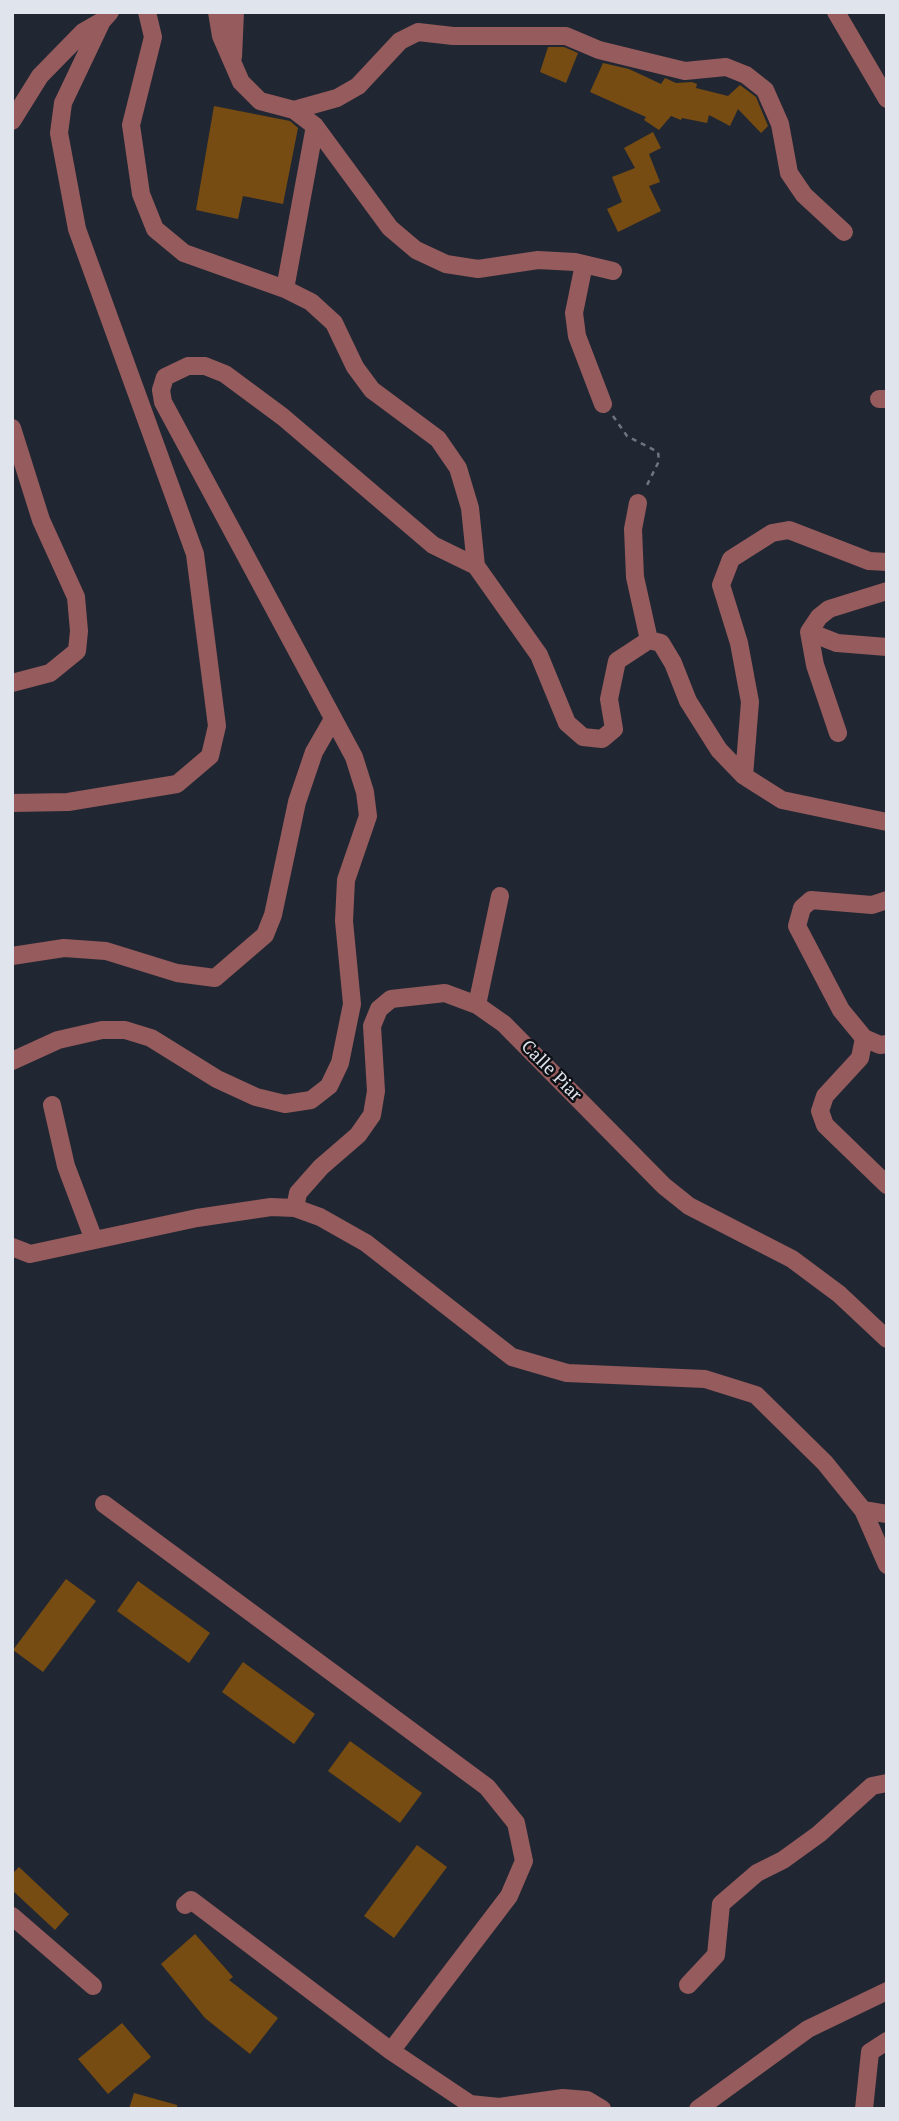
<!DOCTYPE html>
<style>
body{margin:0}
#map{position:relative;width:899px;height:2121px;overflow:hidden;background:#212732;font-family:"PT Serif",serif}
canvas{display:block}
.frame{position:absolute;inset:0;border:14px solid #e0e4ec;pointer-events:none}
</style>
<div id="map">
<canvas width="899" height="2121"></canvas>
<div class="frame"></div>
</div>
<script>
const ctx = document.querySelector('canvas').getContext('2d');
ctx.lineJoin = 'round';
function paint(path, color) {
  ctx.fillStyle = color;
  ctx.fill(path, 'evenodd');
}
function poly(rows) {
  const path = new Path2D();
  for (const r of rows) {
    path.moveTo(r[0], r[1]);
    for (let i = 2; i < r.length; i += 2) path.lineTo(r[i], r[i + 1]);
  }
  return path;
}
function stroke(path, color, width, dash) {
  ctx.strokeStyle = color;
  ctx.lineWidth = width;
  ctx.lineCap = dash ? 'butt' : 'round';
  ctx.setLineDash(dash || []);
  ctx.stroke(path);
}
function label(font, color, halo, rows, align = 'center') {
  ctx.font = font + ' "PT Serif",serif';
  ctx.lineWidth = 5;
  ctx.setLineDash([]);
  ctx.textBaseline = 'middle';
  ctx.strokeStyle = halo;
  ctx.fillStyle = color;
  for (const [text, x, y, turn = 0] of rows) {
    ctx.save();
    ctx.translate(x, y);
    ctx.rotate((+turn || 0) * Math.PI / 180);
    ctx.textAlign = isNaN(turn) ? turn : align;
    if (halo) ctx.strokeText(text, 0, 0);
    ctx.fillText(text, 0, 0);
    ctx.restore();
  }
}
const building = poly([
 [548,47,564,47,578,53,566,83,540,72],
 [603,63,629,69,661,84,665,78,676,83,692,82,697,84,696,88,728,96,740,85,756,97,768,126,761,133,738,109,730,126,709,115,707,123,682,118,681,120,671,116,659,130,644,120,646,117,590,92],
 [214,106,290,121,298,128,283,204,243,196,238,219,196,210],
 [653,132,661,148,649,154,660,182,649,186,661,211,618,232,607,209,622,202,612,177,635,168,624,148],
 [66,1579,96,1601,43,1672,13,1650],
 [138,1581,210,1633,189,1663,117,1611],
 [243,1662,315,1714,294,1744,222,1692],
 [350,1741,422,1793,400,1823,328,1771],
 [417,1845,447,1867,394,1938,364,1916],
 [19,1867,69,1914,55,1930,12,1890,12,1874],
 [195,1934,233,1977,229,1980,278,2018,250,2054,205,2018,161,1964],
 [122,2023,151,2057,108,2094,78,2059],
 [134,2093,177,2105,177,2109,129,2109]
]);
const path = poly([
 [613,416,627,436,658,452,659,461,646,487]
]);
const minor = poly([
 [217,12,221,36,241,82,260,101,294,110,315,126,390,228,416,250,446,264,478,269,538,260,575,262,613,271],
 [836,12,887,99],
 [233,57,235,12],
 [294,110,337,98,358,86,400,41,418,32,453,36,566,36,599,50,685,71,726,67,746,75,765,90,780,124,789,173,804,195,844,232],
 [12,121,40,76,83,32,102,21],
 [584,264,574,313,577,336,603,404],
 [285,289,315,126],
 [879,399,887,399],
 [12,428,41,520,76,597,79,631,77,651,50,673,12,683],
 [638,503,633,529,635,577,649,640],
 [476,566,539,655,567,723,583,737,602,739,614,729,609,699,617,661,649,640,661,643,673,663,688,701,719,750,744,776,750,702,739,643,721,585,731,559,772,533,789,530,869,561,887,562],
 [887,591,829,609,819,617,809,632,837,643,887,647],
 [809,632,815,665,838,733],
 [744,776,782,800,887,822],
 [12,803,68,802,177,784,210,756,217,726,195,554,77,229,59,133,63,103,102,21,110,12],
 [887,900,872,905,811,900,802,908,797,926,841,1010,864,1038,880,1045,887,1044],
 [12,956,64,948,106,951,177,973,215,978,265,935,273,915,297,802,314,752,333,719],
 [477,1005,500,896],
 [864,1038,860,1058,825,1096,820,1111,825,1125,887,1185],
 [12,1061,58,1040,102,1030,125,1030,151,1038,217,1079,256,1097,285,1104,311,1100,329,1086,340,1063,352,1004,344,921,346,880,368,816,365,792,354,757,163,402,161,390,165,377,188,366,205,366,225,374,283,417,433,545,476,566,470,508,458,468,438,439,372,390,355,367,334,323,311,302,285,289,184,253,155,229,141,194,131,125,153,37,147,12],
 [52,1105,66,1166,94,1240],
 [295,1208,298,1193,321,1167,358,1135,372,1115,376,1091,372,1026,379,1009,391,999,445,993,477,1005,504,1024,664,1186,689,1206,792,1259,839,1294,887,1339],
 [12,1247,30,1254,197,1218,271,1207,295,1208,320,1217,366,1243,512,1357,567,1373,705,1379,756,1395,825,1463,863,1510,887,1565],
 [104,1504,487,1787,516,1823,524,1861,509,1896,391,2051],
 [863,1510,887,1514],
 [185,1905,191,1900,391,2051,470,2104,499,2107,563,2098,587,2100,602,2109],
 [12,1916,93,1986],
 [688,1985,716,1955,721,1904,757,1873,783,1860,819,1834,872,1786,887,1783],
 [698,2109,808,2029,887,1991],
 [864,2109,870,2052,887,2041]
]);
const streetNames = [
 ["Calle Piar",551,1071,45]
];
paint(building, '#764c12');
stroke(path, '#6f747e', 2.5, [5, 5]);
stroke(minor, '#965b5d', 18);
label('18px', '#e0e4ec', '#0d1015', streetNames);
</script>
